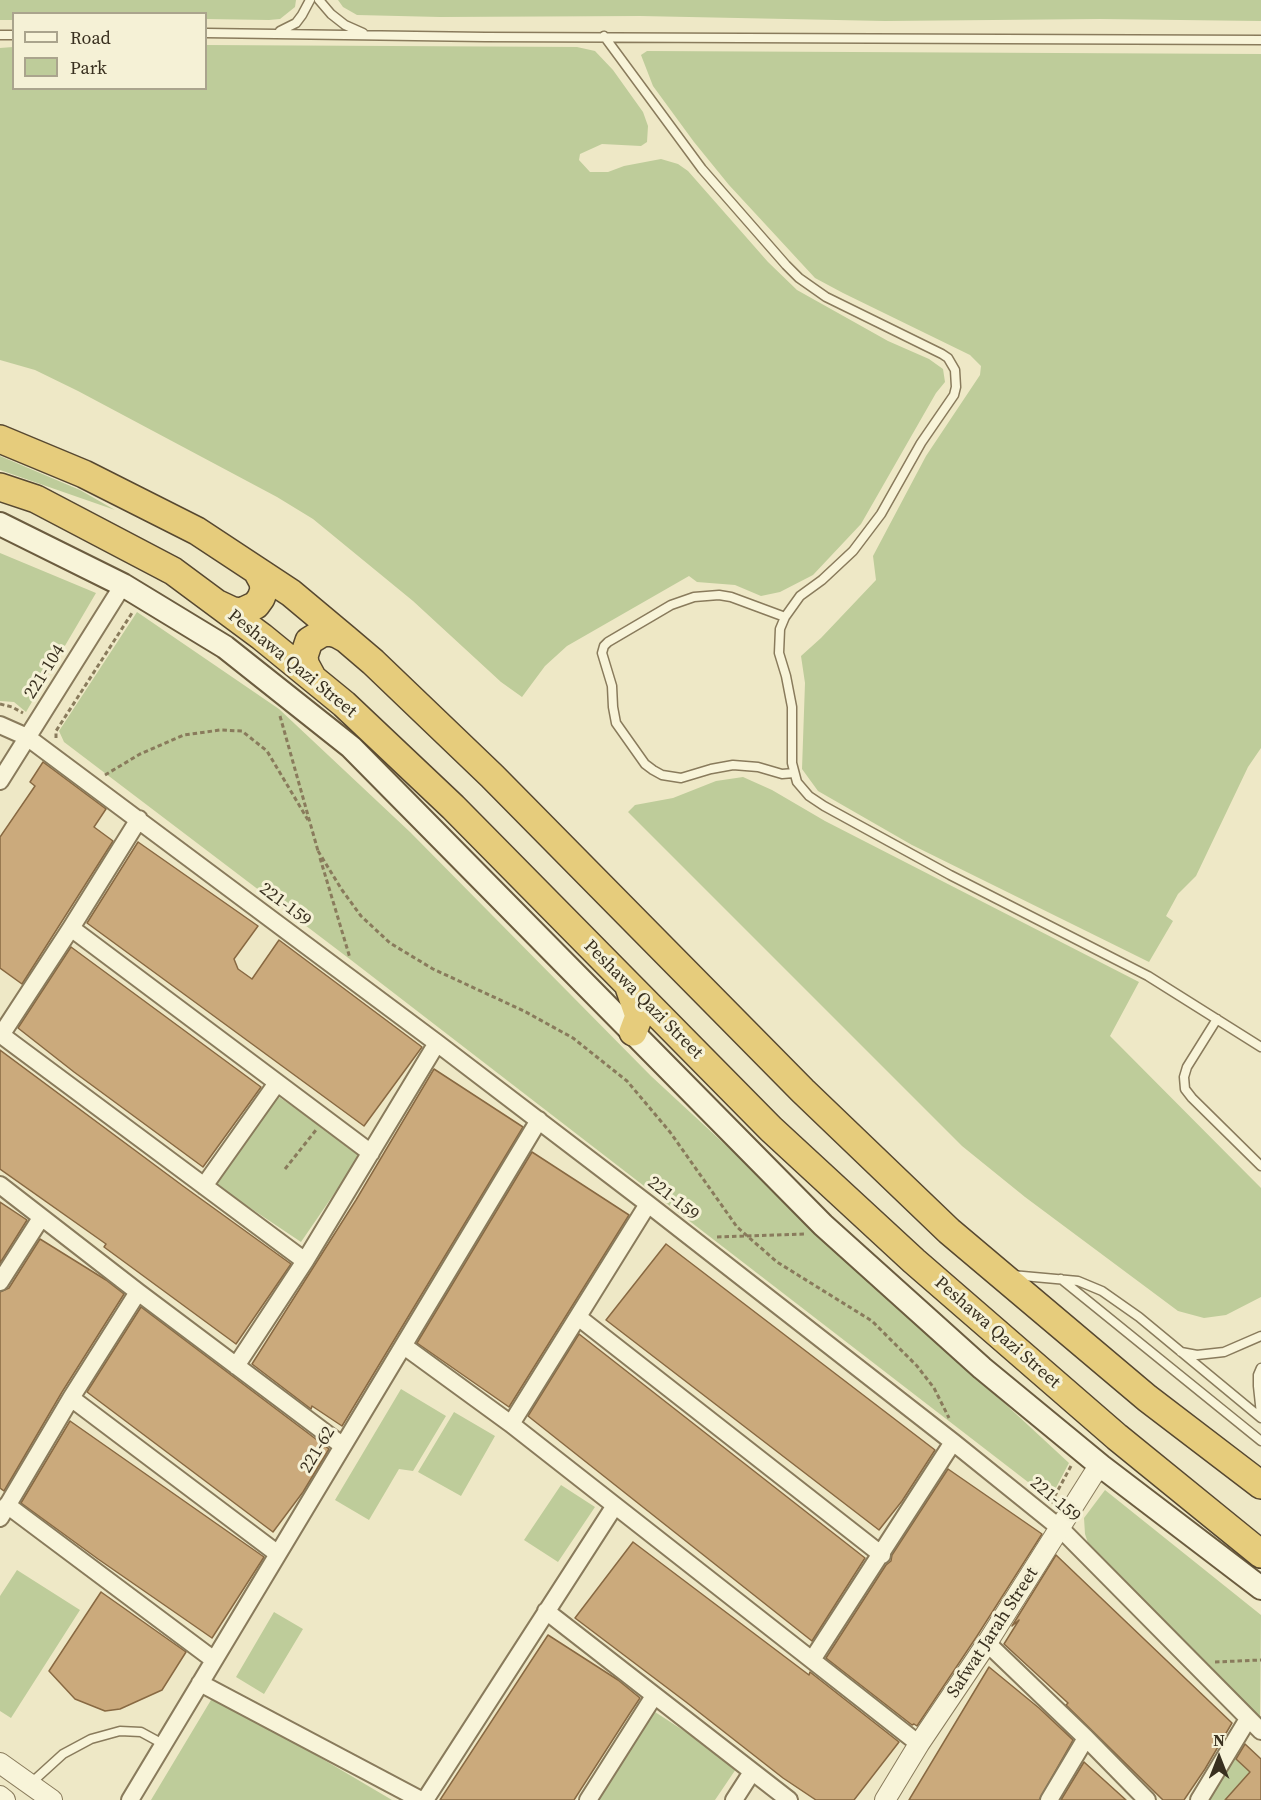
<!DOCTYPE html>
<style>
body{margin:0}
#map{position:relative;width:1261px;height:1800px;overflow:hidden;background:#eee8c6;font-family:"Source Serif 4",serif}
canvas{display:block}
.legend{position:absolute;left:12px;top:12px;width:195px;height:78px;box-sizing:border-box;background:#f5f1d6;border:2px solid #aaa48d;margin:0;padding:8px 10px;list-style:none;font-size:18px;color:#39301f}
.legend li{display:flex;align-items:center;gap:12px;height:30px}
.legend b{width:30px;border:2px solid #aaa48d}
.north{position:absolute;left:1189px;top:1728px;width:60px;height:60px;-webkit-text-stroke:4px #f5f1d6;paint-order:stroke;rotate:0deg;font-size:16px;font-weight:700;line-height:24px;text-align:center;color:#39301f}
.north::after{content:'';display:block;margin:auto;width:21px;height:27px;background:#39301f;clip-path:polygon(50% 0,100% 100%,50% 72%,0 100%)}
</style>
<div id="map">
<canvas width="1261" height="1800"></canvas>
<ul class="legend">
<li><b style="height:8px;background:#f8f4d9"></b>Road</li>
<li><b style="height:16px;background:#becc9a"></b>Park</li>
</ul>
<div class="north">N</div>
</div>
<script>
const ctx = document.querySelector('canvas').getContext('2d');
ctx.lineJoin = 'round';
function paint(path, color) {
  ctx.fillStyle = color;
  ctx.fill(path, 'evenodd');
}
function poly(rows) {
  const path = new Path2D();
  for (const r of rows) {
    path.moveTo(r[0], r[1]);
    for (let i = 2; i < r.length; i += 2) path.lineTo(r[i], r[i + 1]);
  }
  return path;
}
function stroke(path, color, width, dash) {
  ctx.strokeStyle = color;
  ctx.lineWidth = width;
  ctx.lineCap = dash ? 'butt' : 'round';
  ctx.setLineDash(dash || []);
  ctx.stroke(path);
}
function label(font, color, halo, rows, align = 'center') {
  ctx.font = font + ' "Source Serif 4",serif';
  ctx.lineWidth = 6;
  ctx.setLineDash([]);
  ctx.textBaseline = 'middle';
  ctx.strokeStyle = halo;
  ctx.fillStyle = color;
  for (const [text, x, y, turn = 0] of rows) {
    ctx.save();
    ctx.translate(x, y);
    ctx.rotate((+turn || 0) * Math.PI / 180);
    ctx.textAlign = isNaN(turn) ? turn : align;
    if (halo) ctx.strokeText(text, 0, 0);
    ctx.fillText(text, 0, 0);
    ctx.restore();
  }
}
const green = poly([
 [0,0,296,0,295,7,280,19,269,20,206,19,206,14,14,14,13,20,0,20],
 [338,0,1261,0,1261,21,1100,19,885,21,640,16,440,17,357,15,343,7],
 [206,45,577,47,595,51,613,70,643,112,648,126,647,142,641,146,602,144,580,154,579,160,590,172,608,172,624,166,661,159,678,164,688,171,768,262,797,290,888,341,929,359,943,369,945,382,936,393,861,524,813,575,780,592,761,596,735,585,697,582,689,576,567,646,545,666,522,697,501,682,413,601,313,519,277,497,78,391,35,370,0,360,0,48,13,47,14,88,206,88],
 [647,51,1261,54,1261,748,1248,767,1196,876,1178,894,1166,916,1173,921,1149,962,912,845,818,791,802,769,805,683,801,656,821,638,876,580,873,556,926,456,980,375,981,366,970,355,843,293,815,278,729,185,694,142,653,86,641,55],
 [0,456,80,490,115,510,0,470],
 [0,553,96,593,26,712,14,702,0,701],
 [137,612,279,709,410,832,651,1076,1069,1463,1050,1499,351,960,64,742,59,731],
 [743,777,772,790,825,821,1139,982,1110,1036,1261,1188,1261,1297,1226,1315,1204,1318,1178,1311,1025,1197,962,1146,628,812,635,805,673,798,716,781],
 [276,1095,362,1153,301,1242,216,1185],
 [401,1389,446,1416,413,1471,399,1469,369,1520,335,1500],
 [454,1412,495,1436,461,1496,418,1472],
 [561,1485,595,1507,558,1562,524,1540],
 [1105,1490,1261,1615,1260,1717,1090,1549,1085,1534,1084,1518],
 [17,1570,80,1610,11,1718,0,1711,0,1596],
 [274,1612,303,1629,264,1694,236,1677],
 [214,1695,392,1800,151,1800],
 [655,1712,738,1766,715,1800,597,1800],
 [1234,1756,1250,1772,1225,1800,1204,1800]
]);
const building = poly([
 [43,762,106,809,94,827,113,841,22,984,0,968,0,837,35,786,30,782,43,762],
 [138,842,258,926,234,959,238,969,252,979,279,940,422,1047,364,1126,87,923,138,842],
 [71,947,261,1087,203,1167,74,1072,18,1028,71,947],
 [0,1050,183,1186,291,1264,236,1344,104,1247,106,1244,0,1169,0,1050],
 [434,1069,523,1127,342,1426,312,1406,311,1409,252,1364,356,1200,434,1069],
 [532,1152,629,1215,509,1407,417,1343,532,1152],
 [0,1202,27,1220,0,1263,0,1202],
 [40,1239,106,1280,124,1294,62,1392,4,1491,0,1488,0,1292,9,1288,40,1239],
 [666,1244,935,1450,902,1501,879,1530,606,1320,666,1244],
 [141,1307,329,1449,303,1492,273,1532,87,1392,141,1307],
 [579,1334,865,1558,812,1641,528,1416,579,1334],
 [70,1421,264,1557,212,1638,98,1559,21,1503,70,1421],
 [948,1469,1042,1534,977,1636,917,1726,914,1724,912,1725,826,1658,886,1565,891,1561,892,1555,948,1469],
 [633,1542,809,1675,810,1672,899,1742,854,1800,816,1800,783,1778,686,1702,575,1618,633,1542],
 [1056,1555,1232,1723,1205,1769,1184,1800,1163,1800,1066,1705,1068,1703,1004,1644,1019,1620,1012,1626,1056,1555],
 [101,1592,186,1652,162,1690,120,1709,105,1711,75,1699,49,1671,101,1592],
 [548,1635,618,1680,640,1698,630,1713,574,1800,440,1800,548,1635],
 [989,1667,1039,1708,1073,1740,1039,1800,909,1800,989,1667],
 [1245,1744,1261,1759,1261,1800,1225,1800,1250,1772,1236,1759,1245,1744],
 [1084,1762,1126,1800,1061,1800,1084,1762]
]);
const path = poly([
 [0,704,12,707,23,713],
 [280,716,318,851],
 [56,738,56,731,132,613],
 [105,775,140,754,184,735,220,730,242,731,267,751,308,820],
 [318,851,342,890,361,916,390,943,433,969,524,1011,573,1038,627,1081,670,1132,737,1227,777,1262,872,1321,917,1366,934,1388,949,1418],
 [320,858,350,958],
 [285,1169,316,1130],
 [717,1237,806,1234],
 [1051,1503,1071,1466],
 [1215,1662,1261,1660]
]);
const service = poly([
 [319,0,331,14,345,25,363,33],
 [280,31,296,23,302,15,310,0],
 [206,33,485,37,1261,40],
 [0,35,14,35],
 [604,36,702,169,786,265,799,278,826,297,942,354,948,358,955,370,956,387,954,395,921,443,881,514,853,551,822,580,800,596,785,617,780,629,779,653,786,676,792,707,792,763,797,782,809,796,824,806,950,875,1148,976,1261,1047],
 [785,617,731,597,719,595,694,597,671,605,608,642,604,646,602,653,612,686,613,707,616,723,645,764,653,770,662,775,681,778,711,769,733,765,758,767,782,774,794,773],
 [1217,1019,1187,1067,1184,1077,1185,1089,1192,1098,1261,1166],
 [1012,1275,1078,1281,1102,1291,1139,1317,1261,1418],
 [1061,1279,1261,1441],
 [1181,1352,1197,1355,1224,1352,1261,1336],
 [1261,1368,1258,1375,1258,1386,1261,1414],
 [30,1784,63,1754,91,1739,120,1731,141,1732,163,1744]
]);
const minor = poly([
 [0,725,27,737,437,1043,648,1204,953,1442,1061,1529,1261,1731],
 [0,781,123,585],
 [71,928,371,1153],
 [0,1034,305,1261],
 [1,1035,71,928,139,819],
 [0,1185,138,1292,343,1446],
 [204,1186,277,1083],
 [0,1282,41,1218],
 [578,1317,882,1555],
 [404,1346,511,1424,919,1744],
 [236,1366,305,1261,437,1043],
 [71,1398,278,1554],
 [511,1424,648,1204],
 [7,1505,214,1660],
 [0,1518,71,1398,138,1292],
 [546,1611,789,1800],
 [987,1643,1086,1738,1147,1800],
 [812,1660,953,1442],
 [200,1683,421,1800],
 [130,1800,539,1120],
 [425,1800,614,1507],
 [588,1800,654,1696],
 [734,1800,752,1772],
 [1049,1800,1086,1738],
 [1199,1800,1248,1719]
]);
const tertiary = poly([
 [0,1763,52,1800],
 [0,1796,5,1800],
 [885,1800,919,1744,987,1643,1093,1475,1101,1466]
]);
const secondary = poly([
 [0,524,123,585,225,647,351,747,823,1225,982,1368,1101,1466,1261,1588]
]);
const trunk = poly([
 [0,439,84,474,197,531,291,593,346,639,373,662,492,776,803,1091,949,1231,1147,1398,1261,1485],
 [0,487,36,499,173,571,262,637,344,704,453,807,771,1129,914,1261,1117,1437,1261,1554],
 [218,604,233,611,241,612,256,605,261,598,264,590,263,582,257,571],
 [312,677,305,664,304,656,309,641,322,633,330,632,337,634,346,639],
 [629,987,639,1016,633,1032]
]);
const streetNames = [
 ["Peshawa Qazi Street",292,664,39],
 ["221-104",45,672,-58],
 ["221-159",285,905,37],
 ["Peshawa Qazi Street",643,1000,45],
 ["221-159",673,1199,38],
 ["Peshawa Qazi Street",997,1333,41],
 ["221-62",318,1450,-59],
 ["221-159",1055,1500,40],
 ["Safwat Jarah Street",993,1633,-57]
];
paint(green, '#becc9a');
paint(building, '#cbaa7c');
stroke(building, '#886942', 1.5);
stroke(service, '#897b5c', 11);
stroke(minor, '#897b5c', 20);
stroke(tertiary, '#897b5c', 22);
stroke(secondary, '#6b5c3f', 26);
stroke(trunk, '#574830', 30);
stroke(path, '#897b5c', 3, [4.5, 3]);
stroke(service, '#f8f4d9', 8);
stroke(minor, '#f8f4d9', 16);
stroke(tertiary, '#f8f4d9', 20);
stroke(secondary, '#f8f4d9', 22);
stroke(trunk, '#e6cc7c', 27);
label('18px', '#39301f', '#f5f1d6', streetNames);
</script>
